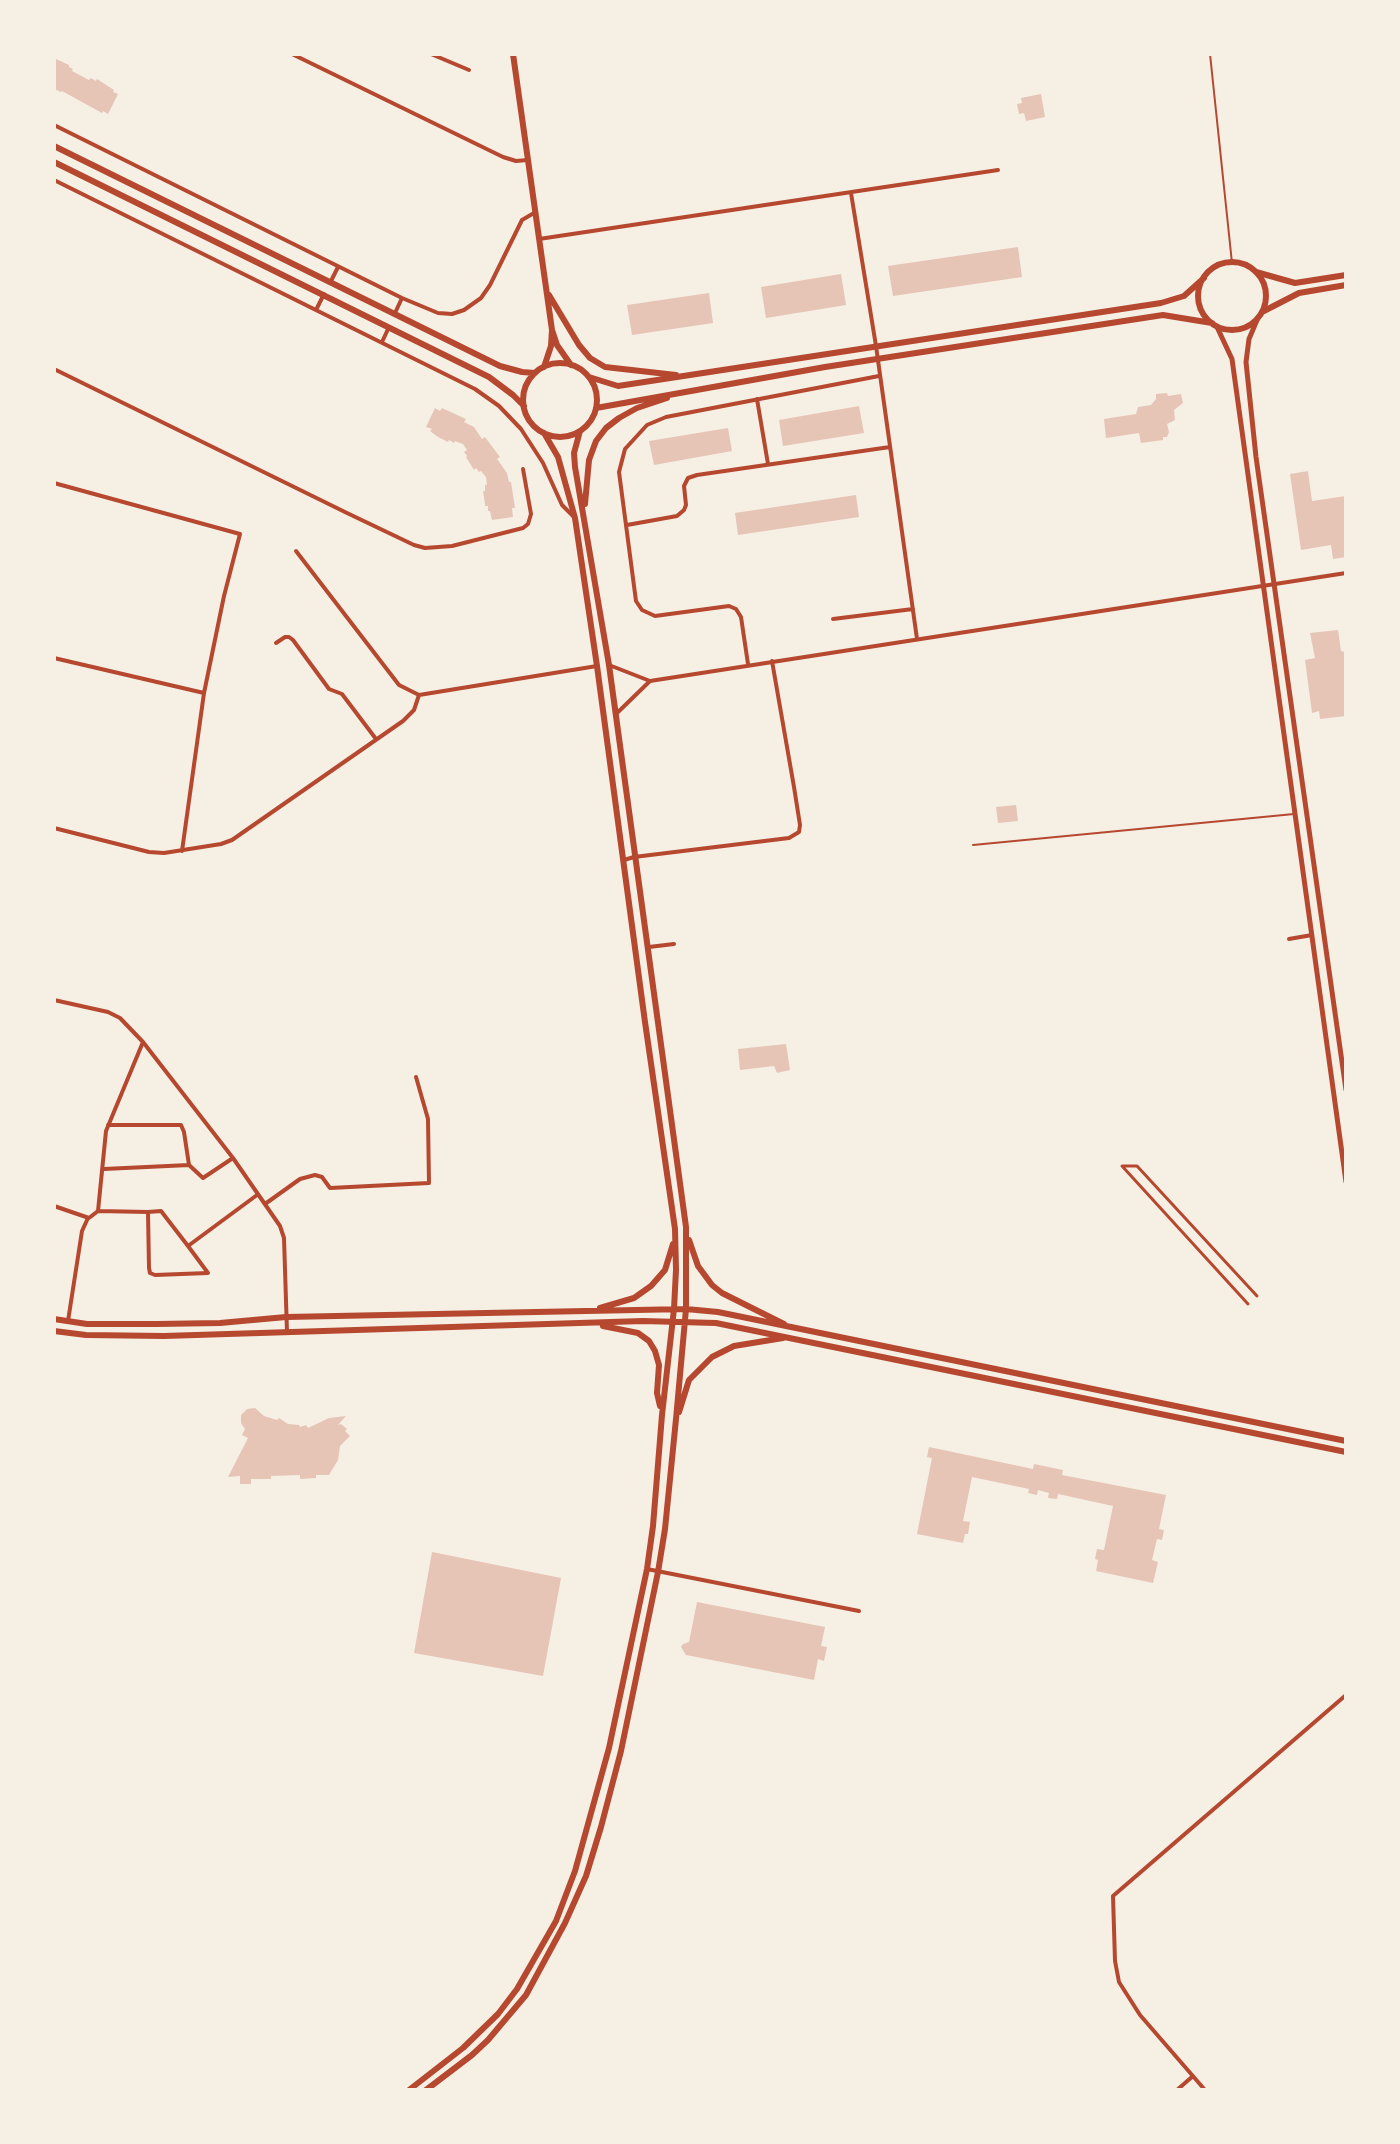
<!DOCTYPE html>
<style>
body{margin:0}
#map{position:relative;width:1400px;height:2144px;overflow:hidden;background:#f6efe4;font-family:"Fira Sans",sans-serif}
canvas{display:block}
.frame{position:absolute;inset:0;border:56px solid #f6efe4;pointer-events:none}
</style>
<div id="map">
<canvas width="1400" height="2144"></canvas>
<div class="frame"></div>
</div>
<script>
const ctx = document.querySelector('canvas').getContext('2d');
ctx.lineJoin = 'round';
function paint(path, color) {
  ctx.fillStyle = color;
  ctx.fill(path, 'evenodd');
}
function poly(rows) {
  const path = new Path2D();
  for (const r of rows) {
    if (r.length === 3) {
      path.moveTo(r[0] + r[2], r[1]);
      path.arc(r[0], r[1], r[2], 0, 2 * Math.PI);
      continue;
    }
    path.moveTo(r[0], r[1]);
    for (let i = 2; i < r.length; i += 2) path.lineTo(r[i], r[i + 1]);
  }
  return path;
}
function stroke(path, color, width, dash) {
  ctx.strokeStyle = color;
  ctx.lineWidth = width;
  ctx.lineCap = dash ? 'butt' : 'round';
  ctx.setLineDash(dash || []);
  ctx.stroke(path);
}
const building = poly([
 [56,59,69,65,69,67,73,69,72,71,89,80,91,78,96,81,97,79,114,90,113,92,118,94,108,114,103,111,102,113,62,91,61,92,54,89,54,60],
 [1041,94,1045,117,1026,121,1024,113,1019,114,1017,104,1022,103,1021,98],
 [1018,247,1022,277,893,296,888,266],
 [841,274,846,305,766,318,761,287],
 [709,293,713,323,632,335,627,305],
 [1167,393,1168,396,1181,394,1183,403,1174,410,1175,420,1167,424,1169,432,1167,437,1163,437,1163,440,1141,443,1139,433,1106,438,1104,419,1136,414,1138,407,1151,405,1156,399,1156,394],
 [859,406,864,433,783,446,779,420],
 [435,408,440,411,442,408,466,419,464,422,474,427,482,439,485,437,500,457,497,459,507,473,509,482,511,482,515,508,512,508,513,517,492,520,490,511,488,511,488,506,485,506,485,504,483,491,485,491,485,485,487,485,486,477,481,471,479,472,476,468,474,470,466,457,467,456,464,452,467,450,463,444,455,441,454,443,449,440,448,442,438,437,430,431,432,429,426,427],
 [728,428,732,451,654,465,649,441],
 [1308,471,1312,501,1346,496,1346,557,1333,559,1331,545,1301,550,1290,474],
 [856,495,859,517,738,535,735,513],
 [1338,630,1341,651,1346,652,1346,716,1320,719,1319,711,1312,713,1305,660,1315,658,1310,633],
 [1016,805,1018,821,998,823,996,807],
 [786,1044,790,1070,777,1073,774,1066,740,1070,738,1049],
 [255,1408,264,1416,277,1420,279,1418,288,1424,299,1425,300,1427,306,1425,308,1428,329,1418,346,1416,338,1425,341,1424,347,1429,345,1431,350,1436,340,1446,338,1460,329,1475,316,1475,316,1478,300,1479,300,1475,271,1476,271,1479,251,1479,251,1484,240,1484,240,1476,228,1477,248,1438,242,1435,245,1429,241,1423,241,1415,247,1409],
 [929,1447,1033,1469,1034,1464,1063,1470,1062,1475,1166,1495,1159,1529,1164,1530,1162,1540,1157,1539,1152,1560,1158,1562,1153,1583,1096,1571,1098,1560,1095,1559,1097,1549,1104,1550,1113,1506,1058,1494,1057,1499,1048,1498,1049,1493,1038,1490,1037,1495,1028,1493,1029,1489,972,1477,963,1521,970,1522,968,1534,965,1534,963,1543,917,1534,932,1458,927,1457],
 [432,1552,561,1578,543,1676,414,1653],
 [697,1602,825,1627,821,1646,827,1647,824,1661,818,1659,814,1680,686,1655,681,1647,683,1644,689,1642]
]);
const service = poly([
 [1210,54,1232,263],
 [973,845,1294,814]
]);
const pedestrian = poly([
 [1248,1304,1122,1166,1137,1166,1257,1296]
]);
const minor = poly([
 [292,54,503,157,516,161,528,160],
 [431,54,469,70],
 [54,125,402,298,438,313,452,314,464,310,481,298,490,285,522,220,534,213],
 [54,180,475,389,499,406,521,429,543,463,562,505,573,516],
 [851,193,876,346,917,639],
 [539,239,998,170],
 [330,283,338,267],
 [316,310,324,294],
 [395,313,402,298],
 [382,342,389,327],
 [54,369,347,513,414,545,425,548,452,546,523,528,528,524,531,514,523,469],
 [757,399,768,464],
 [54,483,240,534,224,596,204,693,182,851],
 [627,525,677,516,684,510,686,505,684,486,688,478,697,475,890,447],
 [296,551,399,685,419,695],
 [833,619,913,609],
 [276,643,285,637,289,637,293,640,329,689,342,694,376,739],
 [54,658,204,693],
 [748,664,741,617,736,609,729,606,655,616,642,610,636,601,619,472,625,449,647,425,666,417,879,376],
 [609,665,650,681],
 [419,695,597,666],
 [615,715,650,681,1346,573],
 [54,828,149,852,164,853,221,844,232,840,403,721,414,710,419,695],
 [624,860,634,857,789,838,799,832,800,825,794,787,772,661],
 [1289,939,1312,935],
 [649,947,674,944],
 [54,1000,108,1012,120,1018,143,1042,233,1158,280,1226,284,1238,287,1332],
 [108,1125,181,1125,184,1132,189,1165,203,1178,233,1158],
 [104,1169,189,1165],
 [265,1204,300,1179,315,1175,322,1177,330,1188,429,1183,428,1119,416,1077],
 [54,1206,89,1218,98,1211,106,1131,143,1042],
 [98,1211,148,1212],
 [161,1211,188,1246,208,1273,155,1275,150,1273,149,1268,148,1212,161,1211],
 [188,1246,257,1195],
 [68,1321,82,1231,88,1218],
 [647,1569,859,1611],
 [1177,2090,1193,2076],
 [1205,2090,1140,2015,1119,1982,1115,1961,1113,1896,1346,1695]
]);
const tertiary = poly([
 [1257,320,1249,339,1246,362,1256,457,1346,1090],
 [1217,327,1232,359,1346,1182]
]);
const secondary = poly([
 [513,54,552,330],
 [54,146,500,366,522,372,535,373],
 [54,162,489,377,513,395,524,406],
 [1232,296,34],
 [1256,272,1295,283,1346,275],
 [549,295,579,345,590,358,605,367,676,375],
 [1262,312,1299,293,1346,285],
 [560,400,37],
 [544,367,551,346,552,330,557,345,571,365],
 [589,377,618,386,1161,303,1184,296,1204,278],
 [596,408,825,367,1163,315,1212,323],
 [585,504,589,460,596,441,606,428,619,418,637,408,667,398],
 [689,1240,698,1266,712,1285,722,1293,784,1324],
 [600,1308,634,1298,651,1286,665,1270,673,1244],
 [54,1319,87,1324,157,1324,220,1323,286,1317,686,1309,718,1312,1346,1441],
 [603,1326,638,1333,649,1341,655,1351,659,1365,657,1393,660,1406],
 [54,1331,86,1335,164,1336,643,1321,716,1323,1346,1452],
 [679,1412,689,1380,712,1357,734,1346,783,1338],
 [409,2090,463,2048,498,2014,517,1989,556,1921,575,1871,609,1748,647,1569,653,1526,662,1415,674,1309,676,1270,675,1229,645,1022,597,666,575,518,558,457,544,433],
 [426,2090,472,2055,488,2040,526,1995,565,1923,586,1876,601,1827,621,1751,658,1572,665,1529,676,1419,686,1309,686,1227,609,665,575,467,574,453,580,431]
]);
paint(building, '#e6c5b7');
stroke(service, '#b5482f', 2);
stroke(pedestrian, '#b5482f', 3);
stroke(minor, '#b5482f', 4);
stroke(tertiary, '#b5482f', 5);
stroke(secondary, '#b5482f', 6);
</script>
